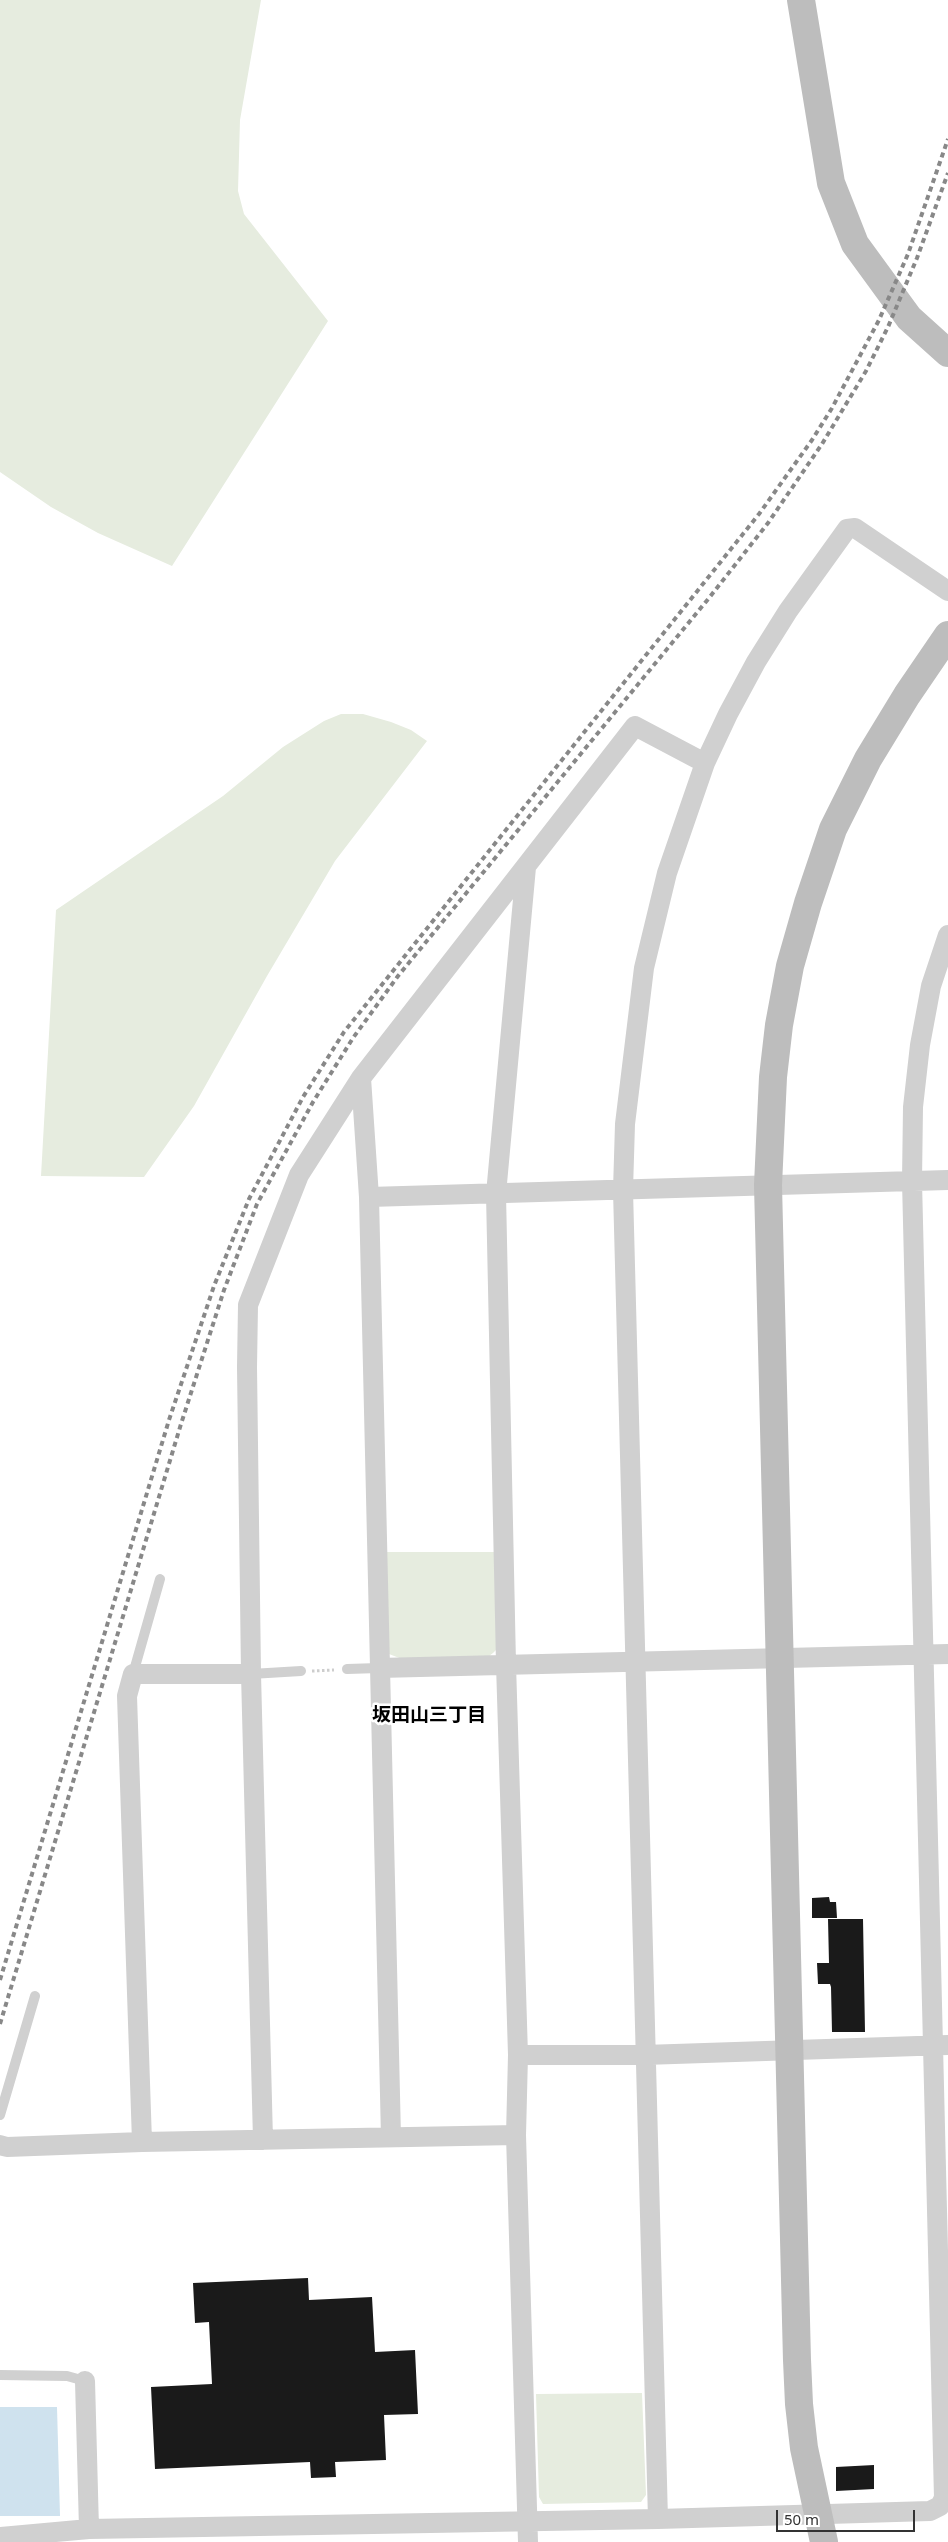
<!DOCTYPE html>
<meta charset="utf-8">
<style>
body{margin:0}
#map{position:relative;width:948px;height:2542px;overflow:hidden;background:#fff;font-family:"Noto Sans",sans-serif}
canvas{display:block}
.scale{position:absolute;left:776px;top:2510px;width:139px;height:22px;box-sizing:border-box;border:2px solid #333;border-top:0;padding-left:6px;font-size:15px;line-height:18px;white-space:nowrap;color:#333;-webkit-text-stroke:4px #fff;paint-order:stroke}
</style>
<div id="map">
<canvas width="948" height="2542"></canvas>
<div class="scale">50 m</div>
</div>
<script>
const ctx = document.querySelector('canvas').getContext('2d');
ctx.lineJoin = 'round';
function paint(path, color) {
  ctx.fillStyle = color;
  ctx.fill(path, 'evenodd');
}
function poly(rows) {
  const path = new Path2D();
  for (const r of rows) {
    path.moveTo(r[0], r[1]);
    for (let i = 2; i < r.length; i += 2) path.lineTo(r[i], r[i + 1]);
  }
  return path;
}
function stroke(path, color, width, dash) {
  ctx.strokeStyle = color;
  ctx.lineWidth = width;
  ctx.lineCap = dash ? 'butt' : 'round';
  ctx.setLineDash(dash || []);
  ctx.stroke(path);
}
function label(font, color, halo, rows, align = 'center') {
  ctx.font = font + ' "Noto Sans","Noto Sans JP",sans-serif';
  ctx.lineWidth = 5;
  ctx.setLineDash([]);
  ctx.textBaseline = 'middle';
  ctx.strokeStyle = halo;
  ctx.fillStyle = color;
  for (const [text, x, y, turn = 0] of rows) {
    ctx.save();
    ctx.translate(x, y);
    ctx.rotate((+turn || 0) * Math.PI / 180);
    ctx.textAlign = isNaN(turn) ? turn : align;
    if (halo) ctx.strokeText(text, 0, 0);
    ctx.fillText(text, 0, 0);
    ctx.restore();
  }
}
const green = poly([
 [0,0,261,0,240,120,238,191,244,214,328,321,172,566,98,533,51,507,0,472],
 [341,714,363,714,391,722,411,730,427,741,335,861,267,976,194,1106,144,1177,41,1176,56,910,223,796,283,747,324,721],
 [385,1552,496,1552,497,1649,493,1653,489,1656,402,1659,389,1654],
 [642,2393,646,2495,641,2502,543,2504,539,2497,536,2394]
]);
const water = poly([
 [0,2407,57,2407,60,2516,0,2516]
]);
const building = poly([
 [829,1897,830,1902,836,1902,837,1918,812,1918,812,1898],
 [828,1919,863,1919,865,2032,832,2032,831,1987,830,1984,818,1984,817,1963,829,1963],
 [308,2278,309,2300,372,2297,375,2352,415,2350,418,2414,384,2415,386,2460,335,2462,336,2477,311,2478,310,2462,155,2469,151,2387,212,2384,209,2322,195,2323,193,2283],
 [874,2465,874,2489,836,2491,836,2467]
]);
const path = poly([
 [312,1671,334,1670]
]);
const lane = poly([
 [347,1669,379,1668],
 [133,1674,160,1579],
 [251,1674,301,1671],
 [0,2115,35,1996],
 [0,2375,67,2376,85,2381]
]);
const street = poly([
 [526,867,496,1194,506,1664,518,2055,516,2135,528,2542],
 [361,1078,369,1197,391,2137],
 [369,1197,948,1180],
 [379,1668,948,1654],
 [518,2055,644,2055,948,2045],
 [263,2140,251,1674,247,1367,248,1305,299,1175,361,1078,635,726,705,763],
 [142,2142,127,1696,133,1674,251,1674],
 [0,2145,7,2147,142,2142,516,2135],
 [85,2381,89,2529],
 [658,2519,623,1190,625,1124,644,968,667,873,705,763,728,714,756,662,788,611,847,529,855,528,948,591],
 [0,2537,89,2529,658,2519,930,2511,940,2506,944,2498,912,1181,913,1107,920,1045,931,986,948,935]
]);
const secondary = poly([
 [801,0,831,183,855,244,909,318,948,353],
 [824,2542,804,2448,799,2404,797,2360,768,1185,773,1077,779,1025,790,966,808,903,833,829,868,759,907,695,948,635]
]);
const rail = poly([
 [0,1980,169,1420,214,1286,249,1199,303,1097,344,1032,759,514,812,440,832,408,879,320,908,254,948,139],
 [0,2024,181,1424,224,1290,257,1204,313,1102,353,1038,398,976,709,598,768,523,822,444,866,371,888,327,917,258,948,173]
]);
const neighbourhoodNames = [
 ["坂田山三丁目",429,1716]
];
paint(green, '#e6ecdf');
paint(water, '#cfe2ee');
paint(building, '#1a1a1a');
stroke(path, '#cdcdcd', 3, [2.5, 2.5]);
stroke(lane, '#d0d0d0', 10);
stroke(street, '#d0d0d0', 20);
stroke(secondary, '#bdbdbd', 28);
stroke(rail, '#888', 4, [5, 4]);
label('bold 19px', '#000', '#fff', neighbourhoodNames);
</script>
